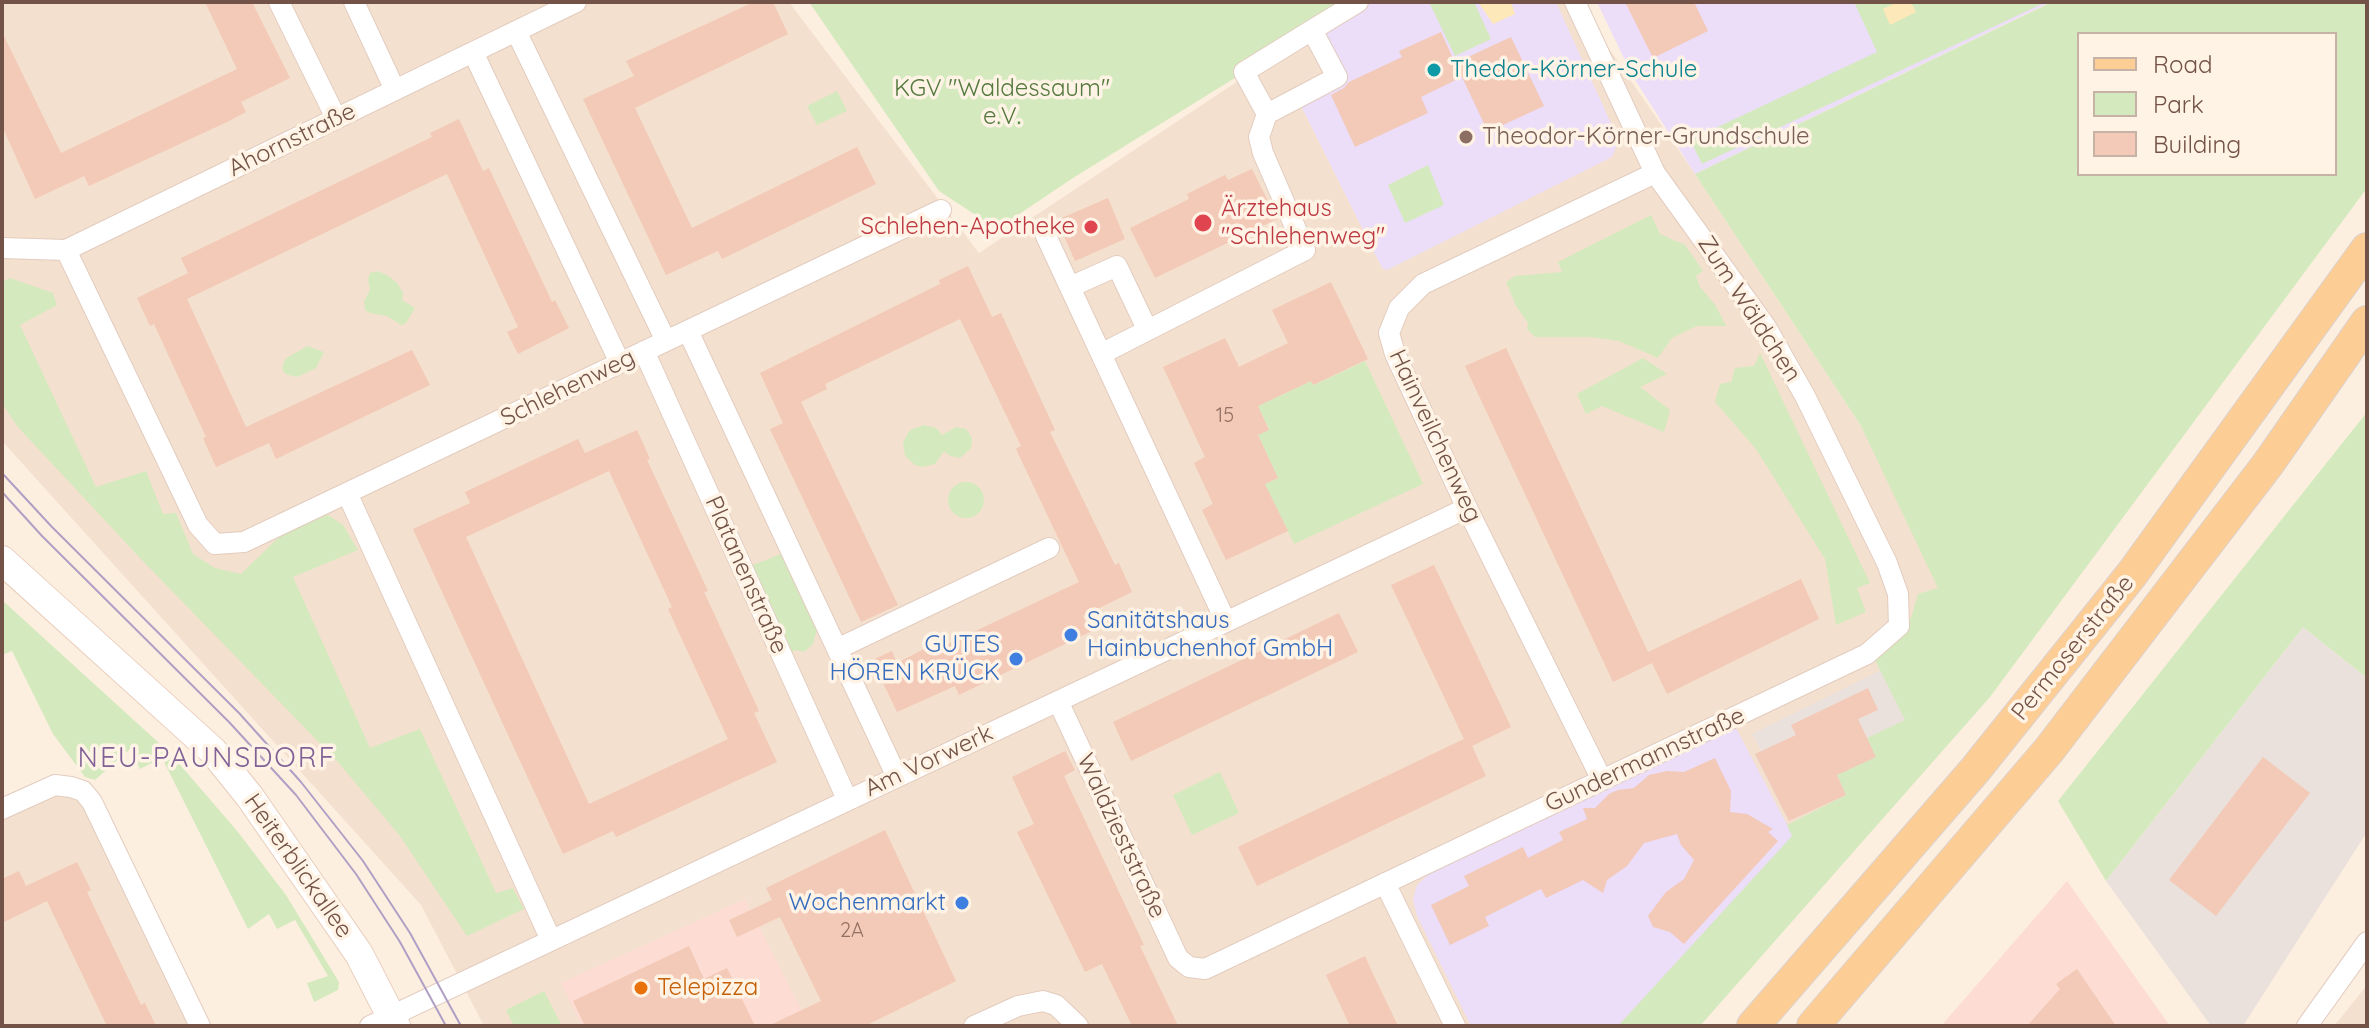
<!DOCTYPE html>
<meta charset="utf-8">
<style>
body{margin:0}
#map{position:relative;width:2369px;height:1028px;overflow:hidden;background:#fdefe0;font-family:Quicksand,sans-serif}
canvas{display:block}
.frame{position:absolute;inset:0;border:4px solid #735347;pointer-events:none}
.legend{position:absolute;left:2077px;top:32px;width:260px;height:144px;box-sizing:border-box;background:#fff3e6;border:2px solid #c7b3a6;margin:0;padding:10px 14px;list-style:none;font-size:24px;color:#735347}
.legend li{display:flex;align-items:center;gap:16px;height:40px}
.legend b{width:40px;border:2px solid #c7b3a6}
</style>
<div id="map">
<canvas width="2369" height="1028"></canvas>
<div class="frame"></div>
<ul class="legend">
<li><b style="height:10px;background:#fdcd96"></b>Road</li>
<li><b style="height:22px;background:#d4eabe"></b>Park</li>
<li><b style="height:22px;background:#f3c9b7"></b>Building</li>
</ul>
</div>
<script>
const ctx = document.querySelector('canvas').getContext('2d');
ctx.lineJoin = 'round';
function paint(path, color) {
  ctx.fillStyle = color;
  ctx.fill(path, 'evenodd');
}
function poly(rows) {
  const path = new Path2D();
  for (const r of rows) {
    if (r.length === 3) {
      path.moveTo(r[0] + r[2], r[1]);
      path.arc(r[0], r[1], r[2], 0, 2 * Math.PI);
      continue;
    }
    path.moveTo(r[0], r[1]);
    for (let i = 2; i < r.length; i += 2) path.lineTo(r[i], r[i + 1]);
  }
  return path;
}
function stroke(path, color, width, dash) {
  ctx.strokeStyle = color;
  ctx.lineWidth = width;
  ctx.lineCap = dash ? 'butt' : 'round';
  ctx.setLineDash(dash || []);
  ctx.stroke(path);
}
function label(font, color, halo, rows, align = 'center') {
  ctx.font = font + ' Quicksand,sans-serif';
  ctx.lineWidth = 7;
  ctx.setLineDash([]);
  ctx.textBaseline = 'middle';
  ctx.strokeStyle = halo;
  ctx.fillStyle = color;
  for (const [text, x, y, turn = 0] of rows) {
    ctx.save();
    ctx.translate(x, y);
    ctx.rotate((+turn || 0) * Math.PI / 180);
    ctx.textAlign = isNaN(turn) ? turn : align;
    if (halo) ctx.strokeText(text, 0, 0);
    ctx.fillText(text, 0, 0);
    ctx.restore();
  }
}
const residential = poly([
 [2,2,789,2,979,253,1244,77,1380,2,1577,2,1695,174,1861,426,1988,651,1667,1026,484,1026,421,905,2,441],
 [55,785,83,791,200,1026,2,1026,2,809],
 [2367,985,2367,1026,2333,1026,2339,1020]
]);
const commercial = poly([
 [2067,881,2170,1026,1941,1026],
 [745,899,810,1026,582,1026,561,983]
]);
const industrial = poly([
 [2303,627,2367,678,2367,832,2243,1026,2211,1026,2106,881],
 [1881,670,1906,720,1867,738,1846,795,1789,821,1755,755,1761,751,1752,734]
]);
const education = poly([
 [1367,2,1556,2,1614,130,1617,145,1612,157,1387,270,1382,268,1297,98,1336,77,1319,34],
 [1597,2,2051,2,1695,174,1632,75],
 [1735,726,1793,836,1618,1026,1471,1026,1417,916,1413,899,1417,885,1431,872]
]);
const green = poly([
 [809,2,1358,2,1073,178,997,229,939,191],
 [1429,2,1474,2,1491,39,1455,56],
 [1854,2,2046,2,1702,164,1690,140,1877,52],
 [2052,2,2367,2,2367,188,1990,697,1700,1026,1618,1026,1792,836,1787,825,1846,795,1837,775,1875,757,1867,738,1905,720,1874,658,1911,618,1918,594,1938,588,1861,426,1695,174],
 [2079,34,2335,34,2335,174,2079,174],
 [837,91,847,111,817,125,807,106],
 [1428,165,1444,205,1405,223,1388,185],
 [1651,215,1660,234,1685,245,1699,265,1703,271,1696,276,1700,287,1716,306,1726,326,1697,326,1672,338,1658,358,1619,341,1591,337,1535,337,1527,329,1528,323,1516,306,1506,282,1515,276,1562,272,1558,262],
 [377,271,387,275,397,283,403,293,402,300,415,308,406,323,401,325,387,316,370,313,365,310,364,301,370,290,368,279,370,273],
 [10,278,53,293,57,305,20,325,96,487,146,471,163,514,176,513,193,554,215,568,241,574,281,535,311,517,328,515,343,525,358,550,293,577,370,748,420,729,496,893,513,888,524,909,467,936,400,836,338,762,139,557,17,426,2,403,2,282],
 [307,346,324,352,316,368,297,377,285,374,282,368,285,359],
 [1760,353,1870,583,1857,588,1866,612,1836,625,1825,559,1756,449,1715,402,1720,384,1731,382,1735,368,1754,366],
 [1643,358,1667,374,1640,387,1670,410,1664,432,1602,406,1586,414,1577,394],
 [1365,361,1423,484,1294,544,1265,484,1278,478,1258,435,1269,429,1258,406,1311,381,1314,385],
 [2367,412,2367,678,2303,627,2106,881,2058,801],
 [923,425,936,428,942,435,956,427,966,429,972,438,971,448,960,458,950,456,944,451,935,464,922,467,915,465,905,456,903,442,910,430],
 [966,500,18],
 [788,551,823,626,816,633,813,644,804,652,796,650,786,655,746,568],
 [2,600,170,753,238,832,286,895,339,982,338,990,314,1002,307,983,328,976,295,920,277,929,269,914,248,929,162,758,140,769,130,749,95,780,85,777,53,734,12,651,2,655],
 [1220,772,1239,813,1192,835,1173,795],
 [544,991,562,1026,514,1026,506,1010]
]);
const sand = poly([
 [1478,2,1511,2,1515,14,1493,24],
 [1898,2,1911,2,1916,12,1890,25,1883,9]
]);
const building = poly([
 [205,2,252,2,290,78,241,102,246,112,227,122,89,186,84,176,35,199,2,126,2,32,61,153,237,69],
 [754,2,773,2,788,34,635,108,692,228,857,147,876,184,722,259,718,251,666,275,583,99,634,76,626,61],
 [1625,2,1694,2,1708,31,1653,58],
 [1441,32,1455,63,1511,37,1544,106,1488,132,1462,77,1421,97,1428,113,1355,147,1331,95,1344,88,1349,82,1402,57,1399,51],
 [459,119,483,171,489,168,552,302,555,300,569,328,518,354,507,332,518,327,447,174,187,299,246,427,412,350,430,385,276,459,269,443,216,467,203,438,206,437,154,324,150,326,137,298,188,273,181,258,432,137,430,133],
 [1252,169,1277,219,1155,278,1130,228,1189,199,1187,194,1225,175,1228,180],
 [1108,198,1125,239,1075,261,1057,220],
 [968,266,992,317,1001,313,1055,430,1050,432,1115,565,1119,563,1132,592,1083,616,1090,632,959,695,955,686,897,712,872,660,892,651,897,663,926,648,927,654,1079,582,1016,449,1021,446,960,319,825,384,827,389,801,402,898,605,861,622,770,429,783,423,760,373,940,284,939,280],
 [1331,282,1368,359,1313,385,1311,381,1258,406,1269,430,1258,435,1278,478,1265,484,1288,531,1226,560,1202,510,1213,504,1194,463,1205,457,1163,367,1225,338,1239,367,1288,343,1272,310],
 [1506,348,1648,652,1801,579,1819,619,1667,694,1652,663,1613,682,1465,366],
 [637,430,650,459,647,460,708,591,704,592,759,711,754,713,777,762,616,837,613,831,563,854,413,529,470,503,465,492,578,439,585,453],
 [609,471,672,607,668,609,728,739,589,804,466,537],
 [1434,565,1511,727,1472,746,1486,776,1257,886,1238,847,1464,739,1391,585],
 [1339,613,1358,652,1131,761,1113,722],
 [1868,688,1878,710,1858,719,1876,757,1837,775,1846,795,1789,821,1755,754,1796,735,1791,725],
 [1065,751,1075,770,1064,776,1144,945,1140,946,1178,1026,1132,1026,1102,964,1085,972,1017,832,1034,824,1012,777],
 [2263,757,2310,793,2216,916,2169,880],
 [1715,758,1731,791,1730,812,1747,814,1773,829,1768,832,1778,841,1684,944,1670,932,1653,927,1648,916,1666,892,1684,879,1694,860,1681,845,1677,834,1644,843,1627,866,1607,880,1603,893,1583,880,1546,898,1541,889,1485,917,1489,926,1450,945,1431,905,1469,886,1464,876,1523,847,1528,858,1563,840,1559,832,1587,819,1583,808,1595,808,1609,794,1618,790,1634,788,1649,775,1667,771,1684,772],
 [885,830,956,981,865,1026,768,1026,821,1001,780,917,737,937,729,920,772,900,766,888],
 [77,862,91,890,87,892,141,1005,145,1003,156,1026,107,1026,47,901,2,923,2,879,19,871,26,886],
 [689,946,704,979,727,968,755,1026,585,1026,573,1001],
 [1365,956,1373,974,1398,1026,1350,1026,1326,975],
 [2077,969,2116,1026,2027,1026,2060,989,2056,984]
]);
const street = poly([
 [279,2,336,118],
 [354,2,395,90],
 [1312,30,1337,77,1267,114,1244,72,1312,30,1358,2],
 [516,31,666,341],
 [473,52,620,363],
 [1046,236,1226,622],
 [2,248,66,250,576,2],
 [66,250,198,525,215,544,244,542,941,210],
 [1070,287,1117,266,1147,329],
 [688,331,897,777],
 [644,351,847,799],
 [1101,354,1305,250,1263,153,1259,137,1267,114],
 [347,493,551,940],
 [837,649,1049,548],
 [1058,701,1178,958,1189,967,1205,969,1867,654,1899,626,1898,594,1887,563,1805,396,1766,327,1655,173,1575,2],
 [1602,780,1467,508,1395,354,1389,333,1399,308,1423,284,1655,173],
 [2,809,55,785,71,787,83,791,92,802,200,1026],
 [1385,883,1455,1026],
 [370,1026,1467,508],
 [974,1026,1018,1006,1043,1001,1056,1005,1078,1026],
 [2307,1026,2367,942]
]);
const secondary = poly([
 [2,560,213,751,250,797,359,954,396,1026]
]);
const primary = poly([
 [1753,1026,1975,770,2132,574,2367,249],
 [1813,1026,2049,750,2268,464,2367,322]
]);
const tram = poly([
 [2,473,52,527,239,713,301,782,363,861,410,933,461,1026],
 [2,492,42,536,229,722,296,795,356,874,400,942,446,1026]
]);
const markers = [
 [1434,70,8,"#0f9aa8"],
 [1466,137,8,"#8d6e63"],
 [1203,223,10,"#e0444e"],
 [1091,227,8,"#e0444e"],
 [1071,635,8,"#3f7fe0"],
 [1016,659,8,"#3f7fe0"],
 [962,903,8,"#3f7fe0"],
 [641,988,8,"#e8710a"]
];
const numberNames = [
 ["15",1225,416],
 ["2A",852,931]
];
const cultureNames = [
 ["Thedor-Körner-Schule",1450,70]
];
const parkNames = [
 ["KGV \"Waldessaum\"",1002,89],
 ["e.V.",1002,117]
];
const educationNames = [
 ["Theodor-Körner-Grundschule",1482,137]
];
const streetNames = [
 ["Ahornstraße",292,140,-26],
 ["Zum Wäldchen",1749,309,57],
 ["Schlehenweg",568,388,-26],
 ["Hainveilchenweg",1435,436,65],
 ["Platanenstraße",746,575,66],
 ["Permoserstraße",2073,648,-51],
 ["Gundermannstraße",1645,760,-25],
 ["Am Vorwerk",929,761,-25],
 ["Waldzieststraße",1121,836,65],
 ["Heiterblickallee",298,866,55]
];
const healthNames = [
 ["Ärztehaus",1221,209],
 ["\"Schlehenweg\"",1221,237],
 ["Schlehen-Apotheke",1075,227,"right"]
];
const shopNames = [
 ["Sanitätshaus",1087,621,"left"],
 ["Hainbuchenhof GmbH",1087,649,"left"],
 ["GUTES",1000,645],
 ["HÖREN KRÜCK",1000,673],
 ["Wochenmarkt",946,903]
];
const foodNames = [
 ["Telepizza",657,988]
];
const quarterNames = [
 ["NEU-PAUNSDORF",207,759]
];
paint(residential, '#f4e0ce');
paint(commercial, '#fddcd3');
paint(industrial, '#ebe1dc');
paint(education, '#ecddf9');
paint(green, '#d4eabe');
paint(sand, '#fde8b9');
paint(building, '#f3c9b7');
stroke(street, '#e3ccbf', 22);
stroke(secondary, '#e8ccbb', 30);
stroke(primary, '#dbd2cf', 34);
stroke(street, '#fff', 20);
stroke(secondary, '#fff', 28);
stroke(primary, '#fdcd96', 32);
stroke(tram, '#b09fc5', 2);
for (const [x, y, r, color] of markers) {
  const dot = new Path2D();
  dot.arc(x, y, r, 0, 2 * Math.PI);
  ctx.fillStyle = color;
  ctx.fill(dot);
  stroke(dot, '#fff3e6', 3);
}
label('20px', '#937063', null, numberNames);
label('24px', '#0d838f', '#fff3e6', cultureNames, 'left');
label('24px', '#557a3f', '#fff3e6', parkNames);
label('24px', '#785e54', '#fff3e6', educationNames, 'left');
label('24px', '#735347', '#fff3e6', streetNames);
label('24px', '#be3a42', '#fff3e6', healthNames, 'left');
label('24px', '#366cbe', '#fff3e6', shopNames, 'right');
label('24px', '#c56008', '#fff3e6', foodNames, 'left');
ctx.letterSpacing = '2px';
label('28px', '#806297', '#fff3e6', quarterNames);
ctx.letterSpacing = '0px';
</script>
